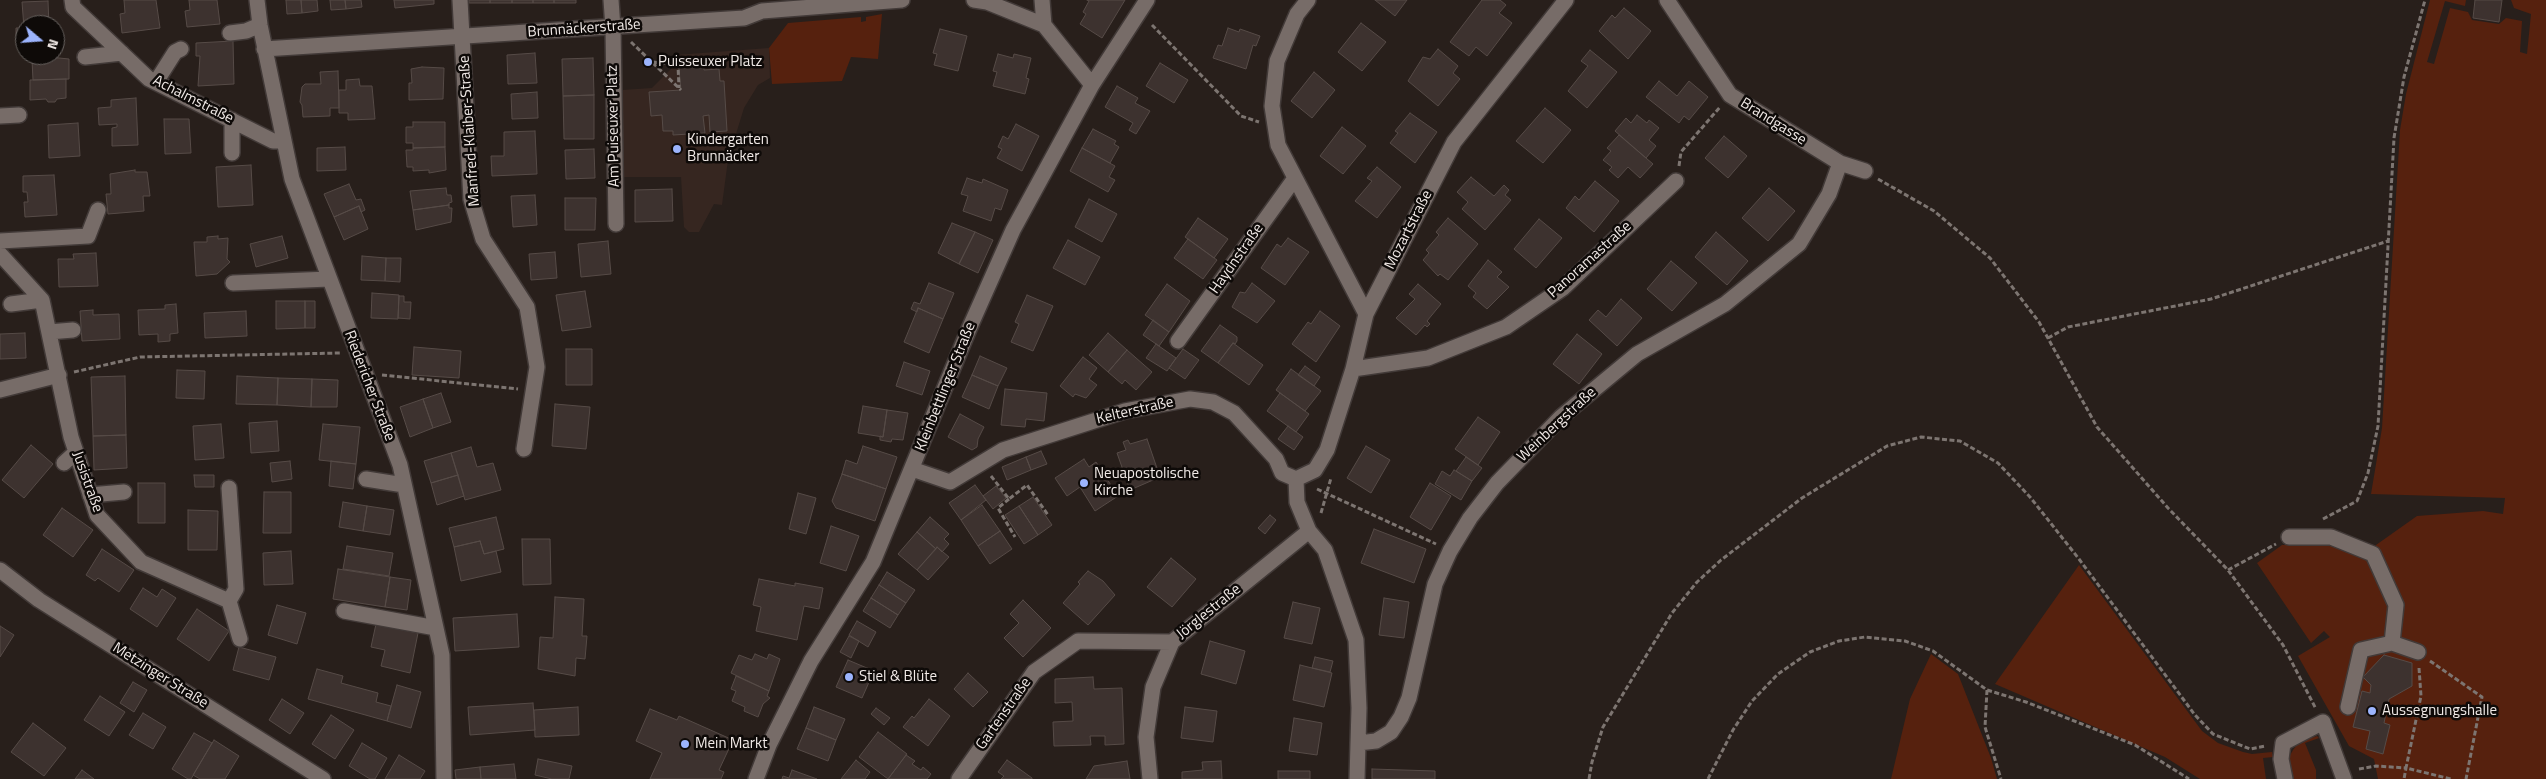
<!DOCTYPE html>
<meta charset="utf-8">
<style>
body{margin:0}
#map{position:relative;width:2546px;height:779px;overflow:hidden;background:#281f1b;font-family:"Titillium Web",sans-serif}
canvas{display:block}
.north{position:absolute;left:15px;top:15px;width:50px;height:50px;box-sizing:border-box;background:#0e0a08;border:1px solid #696461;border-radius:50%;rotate:108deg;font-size:14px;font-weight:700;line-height:20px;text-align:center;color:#f1eae7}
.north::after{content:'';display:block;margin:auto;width:18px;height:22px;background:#9cb4fd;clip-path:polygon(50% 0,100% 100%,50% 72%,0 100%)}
</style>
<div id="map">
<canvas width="2546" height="779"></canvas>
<div class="north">N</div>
</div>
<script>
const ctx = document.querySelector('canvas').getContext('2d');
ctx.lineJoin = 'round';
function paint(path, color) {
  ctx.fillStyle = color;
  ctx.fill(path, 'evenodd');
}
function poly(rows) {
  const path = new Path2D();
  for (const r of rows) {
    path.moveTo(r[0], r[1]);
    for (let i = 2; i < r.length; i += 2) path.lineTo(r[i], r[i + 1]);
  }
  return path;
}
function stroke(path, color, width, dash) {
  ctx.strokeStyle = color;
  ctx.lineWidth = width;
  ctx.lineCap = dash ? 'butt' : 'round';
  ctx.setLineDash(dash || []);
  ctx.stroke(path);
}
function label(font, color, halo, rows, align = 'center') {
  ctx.font = font + ' "Titillium Web",sans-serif';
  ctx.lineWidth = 5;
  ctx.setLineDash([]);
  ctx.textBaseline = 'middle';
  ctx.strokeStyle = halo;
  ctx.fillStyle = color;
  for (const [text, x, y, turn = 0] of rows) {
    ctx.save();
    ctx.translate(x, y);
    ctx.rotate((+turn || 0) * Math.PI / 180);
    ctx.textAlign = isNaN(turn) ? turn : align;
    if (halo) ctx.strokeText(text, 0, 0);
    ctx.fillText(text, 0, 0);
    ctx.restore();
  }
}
const built = poly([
 [769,48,770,78,758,85,744,108,728,160,722,205,714,204,699,232,689,232,684,227,681,177,622,177,622,90,652,88,671,69,675,55]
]);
const green = poly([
 [2430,0,2466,0,2465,6,2445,1,2427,62,2434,64,2450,8,2468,12,2472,20,2499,24,2506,18,2522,21,2520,52,2527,54,2531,14,2514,8,2511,0,2546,0,2546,779,2378,779,2374,759,2349,746,2298,656,2330,637,2324,631,2311,643,2257,563,2282,545,2320,544,2339,546,2370,560,2376,545,2417,516,2483,511,2503,514,2505,498,2371,494,2382,428,2400,130,2406,94],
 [882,14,878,59,851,57,842,81,772,84,769,48,788,23,861,17,861,22,866,21,866,17],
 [2079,565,2202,731,2218,743,2243,752,2252,754,2272,752,2273,757,2263,758,2266,779,2200,779,2165,757,1995,684],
 [1931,654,1958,674,1991,758,1997,779,1891,779,1910,699],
 [2317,736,2319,738,2305,743,2316,770,2316,779,2293,779,2289,757,2293,750,2299,742]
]);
const building = poly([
 [124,0,156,0,160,28,122,33,120,14,125,13,124,0],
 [189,0,217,0,220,24,187,27,185,11,190,10,189,0],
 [286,0,301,0,302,13,287,14,286,0],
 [301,0,317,0,318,11,302,13,301,0],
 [330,0,345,0,346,9,331,10,330,0],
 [345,0,361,0,362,7,346,9,345,0],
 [394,0,434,0,434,4,395,8,394,0],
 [469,0,490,0,490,3,469,3,469,0],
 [490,0,512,0,512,3,490,3,490,0],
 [512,0,533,0,533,3,512,3,512,0],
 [533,0,554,0,554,3,533,3,533,0],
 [554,0,576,0,576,3,554,3,554,0],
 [1087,0,1125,0,1102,38,1080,24,1086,14,1083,12,1089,1,1087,0],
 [1375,0,1407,0,1395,16,1375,0],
 [1482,0,1500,0,1506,5,1499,13,1512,23,1487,56,1476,47,1469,56,1450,42,1482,0],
 [2475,0,2502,0,2499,22,2473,18,2475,0],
 [48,1,49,25,25,25,25,42,16,43,16,28,24,28,22,2,48,1],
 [1624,8,1651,31,1628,59,1599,31,1612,15,1615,18,1624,8],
 [1361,23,1386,42,1362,71,1338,52,1361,23],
 [1228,28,1239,32,1240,29,1260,36,1256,46,1253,45,1246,69,1213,58,1218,45,1222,46,1228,28],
 [940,29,967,36,958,71,934,65,937,54,933,53,940,29],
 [233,41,234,84,198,86,200,56,196,56,196,43,233,41],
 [1438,49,1458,66,1453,73,1460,79,1438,106,1408,81,1423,57,1430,59,1438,49],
 [1590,50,1617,72,1587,108,1568,91,1588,66,1581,61,1590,50],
 [535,53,537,83,508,84,507,55,535,53],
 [998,54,1013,58,1014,54,1031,58,1026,78,1029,79,1025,94,993,86,997,72,993,71,998,54],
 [49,57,69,59,69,79,33,80,32,60,48,60,49,57],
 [593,58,594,95,563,96,562,59,593,58],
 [703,58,704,70,719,69,720,81,724,81,727,131,710,132,709,115,703,116,705,133,673,135,673,131,663,131,662,115,651,116,649,92,681,90,678,60,703,58],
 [1160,63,1188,80,1174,103,1146,86,1160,63],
 [422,67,444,68,443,99,409,100,409,83,412,83,411,69,422,67],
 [338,71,339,108,330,108,330,116,303,117,302,105,300,102,302,87,305,84,321,84,320,72,338,71],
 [1314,72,1335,90,1312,118,1291,101,1314,72],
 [66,79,66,98,57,99,55,102,48,102,46,99,30,100,30,80,66,79],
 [359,79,360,86,372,86,375,119,348,120,348,113,339,113,339,90,346,90,346,80,359,79],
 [1659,81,1677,96,1689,81,1708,97,1689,120,1684,116,1679,123,1646,97,1659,81],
 [1117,86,1138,98,1135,103,1150,111,1136,134,1129,130,1133,123,1105,107,1117,86],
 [537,92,538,118,512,119,511,94,537,92],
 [594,95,594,139,564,139,563,96,594,95],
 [136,98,138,145,112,146,112,128,117,127,117,124,99,125,98,108,111,107,111,100,136,98],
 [1545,108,1571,130,1543,163,1516,141,1545,108],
 [1410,113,1437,132,1415,163,1390,143,1398,133,1395,131,1410,113],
 [1637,115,1647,123,1649,120,1659,128,1649,140,1656,146,1646,158,1615,131,1626,118,1631,123,1637,115],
 [164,119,189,119,191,153,165,154,164,119],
 [413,122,445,122,445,147,413,148,413,143,406,143,406,127,413,127,413,122],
 [78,123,80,156,49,158,48,125,78,123],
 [1016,124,1039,136,1022,171,997,158,1002,149,998,147,1003,136,1008,139,1016,124],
 [1342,127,1366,146,1343,174,1320,156,1342,127],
 [1093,129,1116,141,1114,144,1119,147,1110,163,1082,148,1093,129],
 [535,131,537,174,492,176,491,156,504,156,504,132,535,131],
 [1619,135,1653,164,1640,178,1628,167,1618,178,1609,170,1612,167,1603,160,1611,151,1607,148,1619,135],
 [1724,136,1747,156,1728,178,1705,158,1724,136],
 [345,147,346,170,317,171,317,148,345,147],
 [445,147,446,170,429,173,429,170,413,171,413,167,407,167,406,150,413,150,413,148,445,147],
 [1082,148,1115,166,1109,177,1115,180,1108,192,1070,171,1082,148],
 [594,149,595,178,566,179,565,150,594,149],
 [251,165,253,205,218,207,216,167,251,165],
 [1377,167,1401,187,1377,218,1355,201,1372,181,1367,178,1377,167],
 [135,170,135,172,147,172,150,196,143,196,144,211,108,214,106,194,111,194,110,174,135,170],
 [54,175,57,215,25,217,24,202,28,202,27,192,23,192,23,176,54,175],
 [1471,177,1494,196,1504,185,1509,190,1505,195,1511,200,1485,230,1462,209,1468,202,1457,192,1471,177],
 [967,178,982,183,983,179,1008,190,1001,210,995,208,991,221,963,211,968,196,961,194,967,178],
 [1595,181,1619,201,1594,232,1566,208,1575,196,1579,200,1595,181],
 [349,184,356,200,361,199,365,210,361,212,359,206,334,217,324,194,349,184],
 [446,188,447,195,451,195,452,202,449,203,449,205,413,210,410,191,446,188],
 [1769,188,1795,211,1768,241,1742,218,1769,188],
 [672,189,673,221,635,222,635,190,672,189],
 [535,195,537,225,513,227,511,196,535,195],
 [565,198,596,198,595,230,565,230,565,198],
 [1089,199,1117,214,1102,242,1075,227,1089,199],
 [449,205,449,208,452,208,451,222,416,230,413,210,449,205],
 [359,206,368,229,344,240,334,217,359,206],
 [1198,218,1228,239,1214,258,1185,237,1198,218],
 [1448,218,1478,244,1448,280,1440,274,1438,276,1423,260,1429,253,1426,250,1439,235,1436,232,1448,218],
 [1539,219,1562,238,1536,268,1514,249,1539,219],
 [952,223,975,232,959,264,938,253,952,223],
 [975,232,993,240,978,273,959,264,975,232],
 [1716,232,1748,261,1727,285,1695,257,1716,232],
 [218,236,218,239,228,238,227,259,230,262,217,274,196,276,194,242,207,242,207,237,218,236],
 [282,236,288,258,256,267,250,244,282,236],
 [1288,238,1309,252,1285,285,1261,268,1277,244,1281,247,1288,238],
 [1188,239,1217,260,1203,279,1174,258,1188,239],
 [1068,240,1100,257,1085,285,1053,268,1068,240],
 [608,241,611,274,581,277,578,244,608,241],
 [555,252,557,278,531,280,529,254,555,252],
 [96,253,98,286,59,287,58,259,74,259,73,254,96,253],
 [362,256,386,258,385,281,361,280,362,256],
 [386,258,401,258,400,282,385,281,386,258],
 [1488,260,1502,272,1497,277,1509,287,1487,309,1473,297,1476,293,1468,286,1488,260],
 [1671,261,1697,283,1672,311,1647,289,1671,261],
 [929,283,954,293,943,319,918,308,917,312,911,309,914,302,920,304,929,283],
 [1252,283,1275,301,1257,323,1232,307,1240,292,1245,293,1252,283],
 [1167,284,1190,301,1169,332,1145,315,1167,284],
 [1418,284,1441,304,1427,321,1430,324,1427,327,1425,325,1416,335,1396,318,1415,299,1409,294,1418,284],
 [585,291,591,327,562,331,556,295,585,291],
 [372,293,399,295,398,319,371,318,372,293],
 [1027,295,1053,306,1033,351,1011,342,1019,324,1015,322,1027,295],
 [399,296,404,296,404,302,411,302,410,319,398,318,399,296],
 [1621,299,1642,318,1617,346,1589,320,1598,310,1606,317,1621,299],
 [276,301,305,301,305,328,276,329,276,301],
 [305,301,315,301,315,328,305,328,305,301],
 [176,304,178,333,170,334,170,341,158,342,158,334,139,335,138,310,165,309,165,305,176,304],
 [918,308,943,319,929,353,904,342,918,308],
 [93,310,93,315,119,314,120,339,82,341,80,311,93,310],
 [246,311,247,336,205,338,204,313,246,311],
 [1320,311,1340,326,1316,362,1292,344,1308,322,1311,324,1320,311],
 [1153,320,1169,332,1159,346,1143,335,1153,320],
 [1220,325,1237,337,1237,341,1235,344,1233,343,1218,363,1201,351,1220,325],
 [25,333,26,358,0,359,0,334,25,333],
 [1108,333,1127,350,1108,372,1089,355,1108,333],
 [1577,334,1602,354,1579,384,1553,364,1577,334],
 [1233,343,1263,365,1249,385,1218,363,1233,343],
 [1156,344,1176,358,1167,371,1146,358,1156,344],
 [414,347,461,351,459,378,412,375,414,347],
 [566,349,592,349,592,385,566,385,566,349],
 [1183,349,1199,360,1185,379,1169,368,1183,349],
 [1127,350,1152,372,1136,390,1125,380,1122,384,1108,372,1127,350],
 [980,356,1007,368,998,386,972,375,980,356],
 [1083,357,1097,368,1089,379,1097,385,1086,398,1075,394,1073,397,1060,386,1083,357],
 [904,362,930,371,922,395,896,386,904,362],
 [1305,366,1320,377,1314,386,1298,375,1305,366],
 [1291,369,1321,391,1305,411,1276,390,1291,369],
 [177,370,205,371,204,399,176,398,177,370],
 [972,375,998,386,989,409,962,397,972,375],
 [125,376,126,435,93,436,91,377,125,376],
 [237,376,278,378,277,405,236,404,237,376],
 [278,378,312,379,311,407,277,405,278,378],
 [312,379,338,380,337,407,311,407,312,379],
 [1005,389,1047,393,1044,421,1026,419,1025,427,1001,425,1005,389],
 [441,393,451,422,433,428,423,399,441,393],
 [1280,393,1309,414,1296,432,1267,411,1280,393],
 [423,399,433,428,410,437,400,407,423,399],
 [555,404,590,407,586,449,552,446,555,404],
 [863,406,887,410,883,437,858,433,863,406],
 [887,410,908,413,903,440,892,439,891,442,880,440,880,436,883,437,887,410],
 [960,414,984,427,978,439,977,447,972,450,948,437,960,414],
 [1478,417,1500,432,1478,465,1455,449,1478,417],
 [277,421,279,451,251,453,249,423,277,421],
 [221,424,224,458,195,460,193,426,221,424],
 [323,424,360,427,356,464,319,460,323,424],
 [1288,426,1303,437,1294,450,1278,439,1288,426],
 [126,435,127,468,94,470,93,436,126,435],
 [1147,439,1160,477,1130,490,1117,453,1126,450,1123,442,1128,440,1130,444,1147,439],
 [31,445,53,464,24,498,2,480,31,445],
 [863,446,897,457,886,489,842,474,846,460,857,464,863,446],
 [1366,446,1390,460,1371,493,1347,478,1366,446],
 [471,447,477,467,493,463,501,490,465,500,451,453,471,447],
 [1041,451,1047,464,1031,470,1026,457,1041,451],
 [451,453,458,475,431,483,424,461,451,453],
 [1026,457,1031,470,1007,480,1002,467,1026,457],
 [1466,457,1482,468,1472,481,1456,471,1466,457],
 [1084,459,1089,467,1096,462,1118,496,1095,511,1080,487,1067,496,1055,478,1084,459],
 [290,461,292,479,272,482,270,463,290,461],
 [331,461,356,464,353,489,329,486,331,461],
 [1454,470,1472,481,1461,500,1435,484,1442,471,1450,476,1454,470],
 [842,474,886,489,875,521,836,508,832,501,842,474],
 [194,475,214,475,214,487,195,487,194,475],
 [458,475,464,496,437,505,431,483,458,475],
 [138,483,165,483,165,523,138,523,138,483],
 [1430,483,1451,496,1431,530,1410,517,1430,483],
 [975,485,986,500,961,520,949,503,975,485],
 [996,486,1006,498,993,509,983,496,996,486],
 [264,492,291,492,291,533,263,533,264,492],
 [798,493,816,498,806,534,789,529,798,493],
 [1033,497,1052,525,1038,535,1019,506,1033,497],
 [343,502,367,506,363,531,339,527,343,502],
 [982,505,1000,531,978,546,961,520,982,505],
 [367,506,394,510,390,535,363,531,367,506],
 [1019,506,1038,535,1024,544,1005,515,1019,506],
 [62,508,93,530,73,557,43,535,62,508],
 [188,510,218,511,217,550,188,550,188,510],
 [1270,515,1276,520,1265,534,1258,528,1270,515],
 [496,517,504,549,484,554,480,541,454,547,449,528,496,517],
 [930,517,949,534,944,539,949,544,942,552,937,547,936,549,917,532,930,517],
 [831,526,859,536,846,571,820,563,831,526],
 [1374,529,1426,549,1414,583,1361,563,1374,529],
 [1000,531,1012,549,990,564,978,546,1000,531],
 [917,532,936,549,917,570,898,554,917,532],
 [522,539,550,539,551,584,523,585,522,539],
 [480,541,484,554,496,551,501,572,461,581,454,547,480,541],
 [347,546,393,553,389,576,343,569,347,546],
 [937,547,949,557,928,580,917,570,937,547],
 [102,549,134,570,119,592,98,578,95,581,86,575,102,549],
 [291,551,293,584,264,585,263,553,291,551],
 [1171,558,1196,579,1172,607,1147,587,1171,558],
 [338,569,390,577,385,607,333,599,338,569],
 [1088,571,1103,581,1115,595,1088,625,1063,603,1080,584,1078,582,1088,571],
 [887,572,915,590,906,603,879,585,887,572],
 [390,577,411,580,407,610,385,607,390,577],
 [759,579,795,586,795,583,823,588,819,609,804,606,797,640,756,631,761,607,753,605,759,579],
 [879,585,906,603,898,615,871,598,879,585],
 [143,588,157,597,162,589,176,598,157,627,130,609,143,588],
 [555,597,584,599,582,636,587,636,585,659,576,658,575,676,538,669,540,637,553,638,555,597],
 [871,598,898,615,890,628,863,611,871,598],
 [1384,598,1409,602,1404,638,1379,635,1384,598],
 [1023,600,1051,628,1023,657,1004,638,1019,623,1010,614,1023,600],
 [1293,602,1320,608,1312,644,1284,638,1293,602],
 [277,605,306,613,297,644,268,635,277,605],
 [197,609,229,631,209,661,177,639,197,609],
 [517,614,519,647,455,651,453,618,517,614],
 [857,621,876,632,868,647,849,635,857,621],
 [376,624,418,633,410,673,381,666,385,650,371,647,376,624],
 [0,626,14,635,0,657,0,626],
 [849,636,859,641,851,658,840,652,849,636],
 [1210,641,1245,651,1236,684,1201,674,1210,641],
 [239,647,276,657,269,680,233,670,239,647],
 [755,654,767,659,769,654,780,659,769,691,731,673,739,655,752,660,755,654],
 [2384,655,2412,663,2412,686,2389,699,2384,723,2390,725,2383,754,2366,749,2370,731,2353,727,2362,691,2370,693,2371,685,2363,677,2384,655],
 [1315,657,1333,661,1330,672,1312,668,1315,657],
 [848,660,874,671,862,698,836,687,848,660],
 [1300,665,1332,673,1324,707,1293,700,1300,665],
 [317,669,343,676,341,683,378,693,376,702,391,706,387,721,308,699,317,669],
 [968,673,988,692,973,707,954,689,968,673],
 [736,676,769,691,767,696,770,698,763,704,758,717,744,711,745,707,732,701,736,691,731,689,736,676],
 [1093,677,1094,689,1122,688,1124,744,1105,745,1105,736,1090,736,1091,745,1054,746,1053,722,1073,721,1072,702,1055,703,1055,679,1093,677],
 [133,682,147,690,134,712,120,703,133,682],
 [397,685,421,692,411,728,387,721,397,685],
 [100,696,125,712,109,736,84,720,100,696],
 [282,699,304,713,290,734,269,720,282,699],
 [929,699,950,716,928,746,903,727,912,716,914,718,929,699],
 [533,703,535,730,470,735,468,707,533,703],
 [578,707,579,735,535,737,534,710,578,707],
 [814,707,845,719,836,740,806,728,814,707],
 [1185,707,1217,711,1213,742,1181,738,1185,707],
 [876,708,890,718,884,725,871,714,876,708],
 [650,709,677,720,679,716,733,740,719,770,724,772,721,779,650,779,662,753,636,741,650,709],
 [143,713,166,727,153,749,129,735,143,713],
 [331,715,354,730,335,759,312,744,331,715],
 [1294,718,1322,723,1317,755,1289,751,1294,718],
 [33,723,66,748,44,776,11,752,33,723],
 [806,728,836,740,828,761,797,749,806,728],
 [878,732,907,754,888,779,859,757,878,732],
 [194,733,212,743,191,779,188,779,172,769,194,733],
 [214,740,239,756,225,779,200,779,193,775,214,740],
 [362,743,387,758,375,779,370,779,349,766,362,743],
 [399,755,425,771,420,779,385,779,399,755],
 [906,755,915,761,912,764,921,770,923,767,931,774,927,779,888,779,906,755],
 [538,759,572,766,569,779,552,779,535,775,538,759],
 [856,760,870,772,865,779,841,779,856,760],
 [1007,760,1032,778,1032,779,1001,779,1004,776,998,772,1007,760],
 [1127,761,1130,779,1086,779,1094,766,1127,761],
 [1221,761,1222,779,1182,779,1182,772,1203,770,1202,762,1221,761],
 [514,764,516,779,481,779,480,767,514,764],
 [480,767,481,779,456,779,455,770,480,767],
 [1372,769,1435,771,1435,779,1372,779,1372,769],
 [82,770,94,779,75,779,82,770],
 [792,770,817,779,782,779,783,776,789,778,792,770],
 [1278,771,1310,771,1310,779,1278,779,1278,771]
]);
const path = poly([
 [1152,25,1241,116,1259,122],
 [631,42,681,90],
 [653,62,678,65,679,88],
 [1679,166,1681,152,1720,107],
 [1878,179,1934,211,1990,258,2039,322,2097,427,2168,508,2228,570,2283,645,2316,709],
 [2048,338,2068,327,2211,299,2388,241],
 [74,372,140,357,341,353],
 [382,375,518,389],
 [991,476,1009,499,1027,485,1048,515],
 [1317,489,1436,544],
 [1009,499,998,508,1015,537],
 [1321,513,1331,478],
 [2323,519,2357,501,2368,473,2378,426,2394,138,2404,77,2425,0],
 [2228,570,2276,544],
 [2430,661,2482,697,2466,779],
 [2419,668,2421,696,2406,768,2451,779],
 [1987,690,1985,727,2001,779],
 [2359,769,2376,766,2406,768,2404,779],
 [1589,779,1592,762,1603,727,1672,613,1697,582,1721,560,1802,498,1887,446,1921,437,1960,441,1998,463,2030,497,2079,559,2195,715,2213,734,2250,749,2265,746],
 [1708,779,1733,730,1752,701,1778,674,1810,652,1839,641,1865,637,1905,641,1933,651,1987,690,2026,702,2135,745,2189,779]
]);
const minor = poly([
 [72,0,73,7,149,79,273,141,283,141],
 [257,0,260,25,292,179,400,465,442,655,444,779],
 [460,0,471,199,483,239,527,307,537,367,524,449],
 [611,0,613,28,616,224],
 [974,0,987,2,1044,25,1092,85],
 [1042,0,1044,25],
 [1308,0,1297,14,1277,61,1272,106,1278,145,1366,314],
 [1667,0,1730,95,1840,163,1865,171],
 [230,33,246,31,260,25],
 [264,49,744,18,762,11,902,0],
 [85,57,122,53],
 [156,82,175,52,181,49],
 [0,116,19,115],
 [232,120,232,153],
 [0,241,88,236,98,210],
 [0,254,42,300,71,437,97,515,141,562,229,601,236,589,229,488],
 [233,283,329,279],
 [11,304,42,300],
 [49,332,73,330],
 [1178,341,1295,178],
 [1353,369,1428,358,1506,327,1563,288,1676,181],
 [0,390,59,375],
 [64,463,76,452],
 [912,469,950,482,1003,450,1125,411,1190,399,1213,402,1234,413,1276,459,1282,473,1296,479],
 [366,479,404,485],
 [1296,479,1315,470,1327,450,1353,369,1366,314,1454,142,1566,0],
 [1296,479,1297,502,1309,531,1325,550,1356,640,1359,708,1357,779],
 [90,495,124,492],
 [2289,537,2331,537,2373,554,2396,605,2392,643,2418,652],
 [0,570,39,600,323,779],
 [229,601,240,639],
 [344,611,436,628],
 [2348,707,2361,650,2392,643],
 [1358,743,1376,741,1391,732,1401,717,1409,698,1435,584,1450,551,1470,518,1497,483,1561,417,1637,354,1725,304,1799,244,1829,194,1840,163],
 [756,779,769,745,811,661,873,562,969,329,1013,230,1092,85,1147,0],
 [959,779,1034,672,1078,641,1172,642],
 [1150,779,1146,737,1153,687,1172,642,1309,531],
 [2285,779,2281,759,2283,743,2323,722,2344,779]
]);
const markers = [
 [648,62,5,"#9cb4fd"],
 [677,149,5,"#9cb4fd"],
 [1084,483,5,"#9cb4fd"],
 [849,677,5,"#9cb4fd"],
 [2372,711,5,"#9cb4fd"],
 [685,744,5,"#9cb4fd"]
];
const streetNames = [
 ["Brunnäckerstraße",584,29,-4],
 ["Achalmstraße",193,100,27],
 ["Brandgasse",1773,122,32],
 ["Am Puiseuxer Platz",614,126,-91],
 ["Manfred-Klaiber-Straße",470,131,-94],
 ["Mozartstraße",1409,230,-63],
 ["Haydnstraße",1237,259,-55],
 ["Panoramastraße",1590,260,-42],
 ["Riedericher Straße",369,386,69],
 ["Kleinbettlinger Straße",946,387,-68],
 ["Kelterstraße",1135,411,-13],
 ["Weinbergstraße",1557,425,-43],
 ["Jusistraße",87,482,70],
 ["Jörglestraße",1209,612,-39],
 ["Metzinger Straße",160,676,32],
 ["Gartenstraße",1004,714,-55]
];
const poiNames = [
 ["Puisseuxer Platz",658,62],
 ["Kindergarten",687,140],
 ["Brunnäcker",687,157],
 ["Neuapostolische",1094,474],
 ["Kirche",1094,491],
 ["Stiel & Blüte",859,677],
 ["Aussegnungshalle",2382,711],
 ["Mein Markt",695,744]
];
paint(built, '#362620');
paint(green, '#56210e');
paint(building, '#3d322f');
stroke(building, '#564b47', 1);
stroke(minor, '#423a38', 18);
stroke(path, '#7d7571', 3, [5, 2.5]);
stroke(minor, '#776c68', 15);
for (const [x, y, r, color] of markers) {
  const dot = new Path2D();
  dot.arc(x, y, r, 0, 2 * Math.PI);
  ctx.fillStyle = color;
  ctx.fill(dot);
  stroke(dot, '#0e0a08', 2);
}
label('15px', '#f1eae7', '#0e0a08', streetNames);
label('15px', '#f1eae7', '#0e0a08', poiNames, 'left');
</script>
